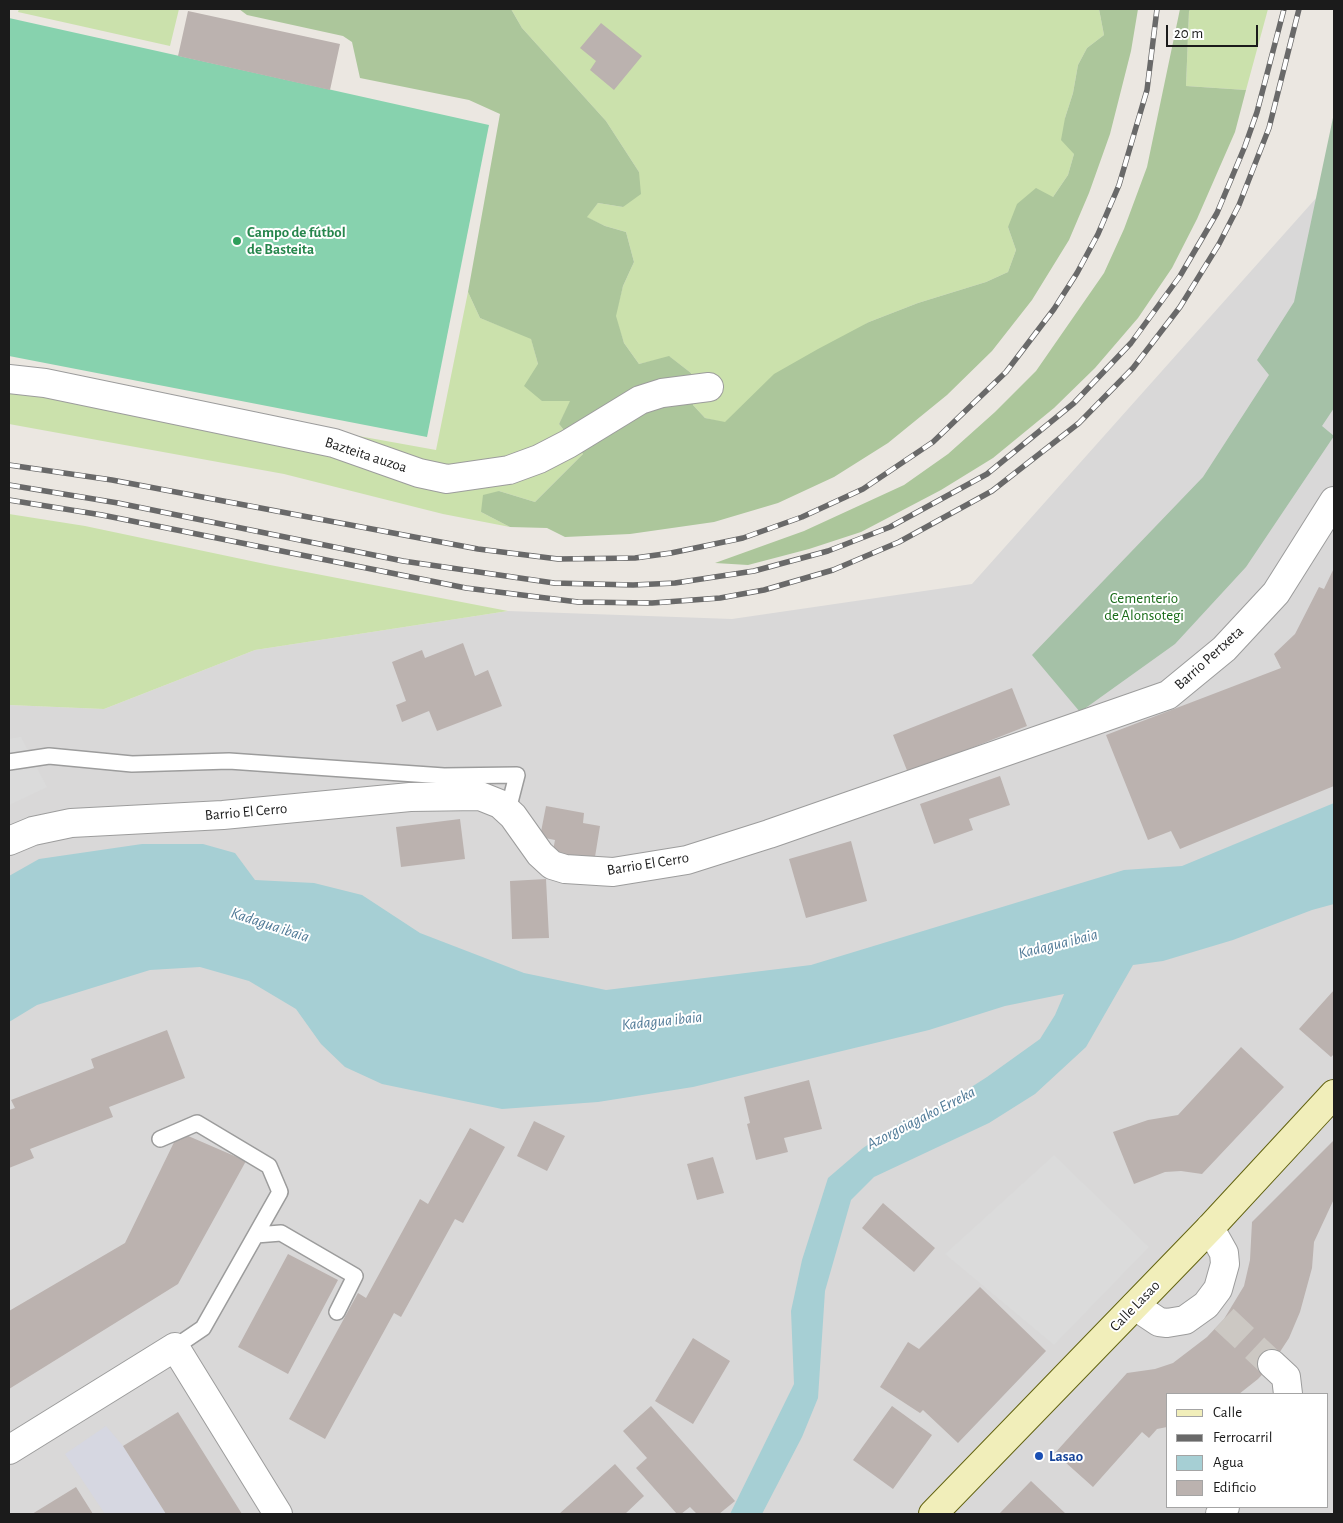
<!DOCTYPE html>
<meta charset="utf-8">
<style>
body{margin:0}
#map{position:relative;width:1343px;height:1523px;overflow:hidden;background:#ebe7e1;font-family:"Alegreya Sans",sans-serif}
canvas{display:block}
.frame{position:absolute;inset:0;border:10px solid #1b1b1b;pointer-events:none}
.legend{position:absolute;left:1166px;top:1393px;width:162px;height:115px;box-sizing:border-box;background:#fff;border:1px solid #a4a4a4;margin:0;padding:6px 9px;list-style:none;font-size:15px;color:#1b1b1b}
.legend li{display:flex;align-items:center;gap:10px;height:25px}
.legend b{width:25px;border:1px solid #a4a4a4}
.scale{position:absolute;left:1166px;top:25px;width:92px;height:22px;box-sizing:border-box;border:2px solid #1b1b1b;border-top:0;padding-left:6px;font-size:15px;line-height:18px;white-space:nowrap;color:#1b1b1b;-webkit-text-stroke:4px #fff;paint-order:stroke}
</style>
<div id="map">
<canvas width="1343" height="1523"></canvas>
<div class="frame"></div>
<ul class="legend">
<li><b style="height:6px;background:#f1eeba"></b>Calle</li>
<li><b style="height:6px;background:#696969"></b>Ferrocarril</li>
<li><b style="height:14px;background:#a6cfd4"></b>Agua</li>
<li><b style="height:14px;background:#bbb2af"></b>Edificio</li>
</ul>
<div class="scale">20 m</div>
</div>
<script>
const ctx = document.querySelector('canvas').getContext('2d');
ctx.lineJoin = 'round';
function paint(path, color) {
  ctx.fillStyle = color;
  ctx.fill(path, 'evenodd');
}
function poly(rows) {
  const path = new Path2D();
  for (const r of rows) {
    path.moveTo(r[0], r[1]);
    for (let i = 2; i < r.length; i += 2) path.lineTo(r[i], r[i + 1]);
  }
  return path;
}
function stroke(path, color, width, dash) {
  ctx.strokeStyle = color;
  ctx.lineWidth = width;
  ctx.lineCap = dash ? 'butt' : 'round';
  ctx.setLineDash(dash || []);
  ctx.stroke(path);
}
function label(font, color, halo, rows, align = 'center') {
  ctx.font = font + ' "Alegreya Sans",sans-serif';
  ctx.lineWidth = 4;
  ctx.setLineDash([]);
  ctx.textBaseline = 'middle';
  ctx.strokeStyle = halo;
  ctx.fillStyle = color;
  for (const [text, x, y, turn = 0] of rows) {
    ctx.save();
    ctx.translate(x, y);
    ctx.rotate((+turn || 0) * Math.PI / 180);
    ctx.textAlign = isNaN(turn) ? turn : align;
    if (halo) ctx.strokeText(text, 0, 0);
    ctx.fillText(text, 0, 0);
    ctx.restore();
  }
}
const residential = poly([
 [1334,178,1334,1514,9,1514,9,705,104,709,255,650,508,611,732,619,972,584],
 [1167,1394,1327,1394,1327,1507,1167,1507]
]);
const grass = poly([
 [19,9,179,9,170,46,18,12],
 [511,9,1099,9,1104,35,1087,48,1078,65,1073,93,1065,118,1074,154,1068,175,1053,197,1008,227,1016,250,1008,272,986,282,918,303,869,322,744,405,725,423,705,418,693,405,691,373,670,357,639,364,624,343,615,316,623,286,634,262,626,232,605,226,586,217,598,203,623,207,639,172,606,121,522,28],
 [1191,9,1268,9,1246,90,1186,86,1189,11],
 [468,292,480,318,531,338,538,364,542,401,571,401,559,424,583,454,535,502,499,491,481,512,510,527,443,514,284,474,9,424,9,373,436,450],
 [9,514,85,526,270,565,508,611,255,650,104,709,9,705]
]);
const forest = poly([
 [239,9,511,9,522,28,606,121,639,172,641,194,623,207,598,203,587,217,605,226,626,232,634,262,623,286,616,316,624,343,639,364,669,356,691,373,693,405,705,418,725,422,774,374,818,349,869,322,918,303,986,282,1008,272,1016,250,1008,227,1017,204,1036,188,1053,197,1068,175,1074,154,1061,140,1065,118,1073,93,1078,65,1087,48,1104,35,1099,9,1138,9,1131,51,1110,134,1089,193,1069,240,1032,300,992,351,947,395,888,443,834,477,778,503,714,522,630,534,565,537,547,528,510,527,481,512,483,495,499,491,535,502,583,454,559,424,570,401,542,401,524,386,538,364,531,339,480,318,468,292,500,114,469,100,360,78,352,42,343,36,247,15],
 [1180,9,1191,9,1189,11,1186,86,1246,90,1235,132,1197,219,1172,268,1138,318,1095,368,1054,408,993,458,941,490,861,532,809,549,748,565,715,563,804,531,904,485,948,454,995,412,1036,371,1104,273,1124,229,1147,167]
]);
const cemetery = poly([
 [1334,113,1334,408,1322,426,1334,436,1246,567,1175,644,1080,712,1032,655,1203,477,1269,375,1257,360,1294,302]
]);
const pitch = poly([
 [9,18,489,125,427,437,9,356]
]);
const parking = poly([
 [21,737,47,787,9,805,9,739],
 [1054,1155,1149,1247,1054,1345,945,1254]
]);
const plaza = poly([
 [106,1426,123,1446,166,1514,105,1514,65,1454]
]);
const water = poly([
 [1334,803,1334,904,1312,910,1233,940,1163,961,1133,965,1086,1047,1035,1094,989,1123,874,1177,851,1200,825,1291,818,1398,802,1437,762,1514,730,1514,794,1384,791,1311,802,1260,828,1178,863,1148,902,1122,948,1102,987,1077,1040,1039,1055,1015,1064,994,1005,1006,929,1030,693,1087,598,1102,502,1109,382,1084,345,1067,321,1044,296,1009,249,981,200,967,150,970,37,1005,9,1022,9,876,39,859,142,844,203,844,235,853,255,880,314,883,362,895,420,933,524,973,606,990,811,965,1124,870,1182,866]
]);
const building = poly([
 [188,11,340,44,330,90,178,56],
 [601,23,642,56,614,90,590,70,596,61,580,48],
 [1334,568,1334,786,1180,849,1171,831,1148,840,1106,735,1281,668,1274,654,1295,634,1319,587,1324,589],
 [463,643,475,676,488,670,502,706,437,731,429,711,402,722,396,705,406,701,392,662,422,650,425,658],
 [1012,688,1027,726,908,773,893,735],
 [1000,776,1010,805,969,819,973,830,934,844,920,804],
 [546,806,584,813,583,823,600,826,594,863,552,856,555,840,540,837],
 [460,819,465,859,401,867,396,827],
 [851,841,867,901,806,918,789,859],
 [546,879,549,938,512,939,510,881],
 [1334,990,1334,1054,1331,1057,1299,1029],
 [167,1030,185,1078,109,1107,113,1117,30,1149,34,1158,9,1168,9,1110,15,1108,11,1100,94,1068,91,1059],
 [1241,1047,1284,1087,1202,1174,1181,1171,1165,1172,1134,1184,1113,1132,1148,1120,1178,1115],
 [809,1080,822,1129,784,1138,788,1152,756,1160,747,1124,750,1123,744,1097],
 [534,1121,565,1136,547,1171,517,1156],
 [470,1128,505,1147,463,1223,455,1219,401,1317,394,1313,325,1439,289,1419,358,1293,366,1298,420,1199,428,1204],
 [179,1132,246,1161,178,1284,9,1389,9,1311,125,1243],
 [1334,1140,1334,1199,1314,1242,1312,1268,1300,1312,1289,1338,1272,1364,1258,1379,1239,1394,1167,1394,1167,1427,1157,1429,1149,1438,1142,1432,1093,1487,1055,1453,1127,1373,1155,1369,1173,1363,1207,1337,1224,1319,1244,1286,1250,1260,1252,1222],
 [713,1157,724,1193,697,1200,687,1164],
 [883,1203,935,1248,914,1272,862,1228],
 [288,1254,338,1280,288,1374,238,1347],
 [980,1287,1046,1351,958,1443,923,1410,920,1413,880,1387,908,1342,919,1349],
 [693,1338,730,1361,693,1424,655,1401],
 [651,1406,735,1501,719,1514,697,1514,690,1507,681,1514,677,1514,636,1468,647,1458,623,1431],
 [892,1406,932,1435,893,1489,853,1460],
 [178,1412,242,1514,166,1514,123,1446],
 [615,1464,644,1496,625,1514,559,1514],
 [1031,1481,1066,1514,999,1514],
 [76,1487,93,1514,32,1514]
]);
const streetTunnel = poly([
 [1224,1319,1272,1364]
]);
const lane = poly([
 [9,762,49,756,132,764,229,761,444,776,517,775,508,810],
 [160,1139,197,1123,269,1166,280,1192,203,1328,175,1347],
 [256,1235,281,1233,355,1276,337,1312]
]);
const street = poly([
 [9,379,45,383,334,443,419,473,447,479,509,470,539,459,568,444,640,400,662,393,709,387],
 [9,841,33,831,71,823,223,815,410,797,480,796,500,804,513,816,540,854,552,865,565,869,613,872,687,860,769,834,1168,695,1224,649,1276,593,1334,501],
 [1135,1306,1159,1322,1167,1323,1185,1320,1206,1305,1218,1289,1225,1264,1224,1253,1210,1228],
 [1272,1364,1286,1377,1288,1394],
 [9,1450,175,1347,278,1514],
 [1220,1514,1225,1507]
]);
const secondary = poly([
 [933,1514,1210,1228,1334,1094]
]);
const rail = poly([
 [9,465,112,480,478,549,558,559,635,558,671,553,743,538,802,517,863,489,933,442,1006,372,1054,309,1077,273,1098,234,1119,185,1147,90,1157,9],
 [9,485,118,503,403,561,554,583,633,585,675,583,754,571,828,551,890,527,987,474,1074,403,1131,343,1180,276,1217,213,1245,146,1257,112,1284,9],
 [9,500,102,515,466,588,578,602,652,603,720,598,764,590,833,570,899,542,992,491,1079,423,1133,368,1180,307,1219,244,1239,205,1269,128,1299,9]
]);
const markers = [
 [237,241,5,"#2e9e5b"],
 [1039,1456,5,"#1a4fb4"]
];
const leisureNames = [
 ["Campo de fútbol",247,232],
 ["de Basteita",247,249]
];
const streetNames = [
 ["Bazteita auzoa",366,455,18],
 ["Barrio Pertxeta",1209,658,-42],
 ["Barrio El Cerro",246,812,-5],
 ["Barrio El Cerro",648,864,-9],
 ["Calle Lasao",1135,1306,-46]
];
const parkNames = [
 ["Cementerio",1144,598],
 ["de Alonsotegi",1144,615]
];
const transitNames = [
 ["Lasao",1049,1456]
];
const waterNames = [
 ["Kadagua ibaia",270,925,18],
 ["Kadagua ibaia",1058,944,-14],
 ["Kadagua ibaia",662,1021,-6],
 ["Azorgoiagako Erreka",921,1118,-27]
];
paint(residential, '#d9d8d8');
paint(grass, '#cbe1ac');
paint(forest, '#acc69b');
paint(cemetery, '#a5c1a7');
paint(pitch, '#87d2ae');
paint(parking, '#dbdbdb');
paint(plaza, '#d6d7e1');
paint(water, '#a6cfd4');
paint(building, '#bbb2af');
stroke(streetTunnel, '#ccc8c3', 28, [28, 14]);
stroke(lane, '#9c9c9c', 18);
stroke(street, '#9c9c9c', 30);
stroke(secondary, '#636310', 30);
stroke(lane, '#fff', 15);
stroke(street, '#fff', 28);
stroke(secondary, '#f1eeba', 28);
stroke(rail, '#696969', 5.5);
stroke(rail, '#fff', 4, [11]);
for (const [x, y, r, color] of markers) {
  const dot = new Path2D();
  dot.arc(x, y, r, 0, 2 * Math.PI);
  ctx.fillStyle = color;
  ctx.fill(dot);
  stroke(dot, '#fff', 2);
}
label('bold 15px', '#27864d', '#fff', leisureNames, 'left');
label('15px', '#1b1b1b', '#fff', streetNames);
label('15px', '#186b17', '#fff', parkNames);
label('bold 15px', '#164399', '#fff', transitNames, 'left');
label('italic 16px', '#507a97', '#fff', waterNames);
</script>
